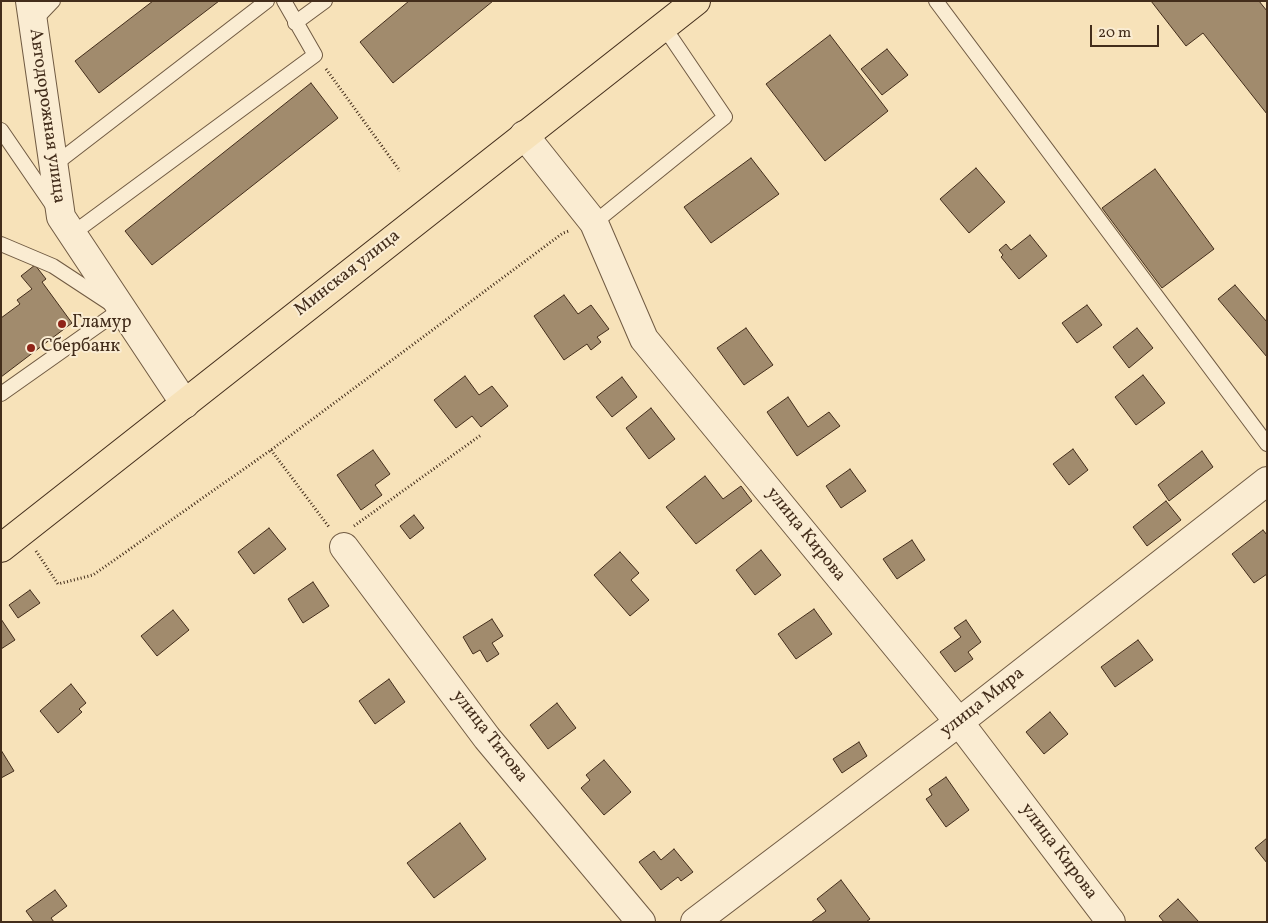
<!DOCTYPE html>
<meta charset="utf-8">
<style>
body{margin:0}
#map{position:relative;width:1268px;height:923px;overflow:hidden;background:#f7e2b9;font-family:Vollkorn,serif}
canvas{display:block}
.frame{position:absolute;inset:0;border:2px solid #432d1b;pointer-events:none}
.scale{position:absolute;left:1090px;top:25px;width:69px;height:22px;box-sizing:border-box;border:2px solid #432d1b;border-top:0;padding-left:6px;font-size:15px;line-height:18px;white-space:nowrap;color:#432d1b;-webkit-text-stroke:4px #faecd2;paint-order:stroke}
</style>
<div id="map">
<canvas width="1268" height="923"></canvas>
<div class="frame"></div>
<div class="scale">20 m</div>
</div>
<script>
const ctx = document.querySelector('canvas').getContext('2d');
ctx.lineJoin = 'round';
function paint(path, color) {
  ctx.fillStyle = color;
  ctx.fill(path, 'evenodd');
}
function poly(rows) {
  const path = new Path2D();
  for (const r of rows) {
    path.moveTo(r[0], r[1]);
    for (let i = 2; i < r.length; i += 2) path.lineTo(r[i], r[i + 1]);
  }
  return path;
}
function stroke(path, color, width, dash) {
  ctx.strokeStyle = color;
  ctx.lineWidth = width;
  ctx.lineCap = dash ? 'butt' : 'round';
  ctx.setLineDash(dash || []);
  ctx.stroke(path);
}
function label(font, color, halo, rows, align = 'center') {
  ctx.font = font + ' Vollkorn,serif';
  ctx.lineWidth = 4;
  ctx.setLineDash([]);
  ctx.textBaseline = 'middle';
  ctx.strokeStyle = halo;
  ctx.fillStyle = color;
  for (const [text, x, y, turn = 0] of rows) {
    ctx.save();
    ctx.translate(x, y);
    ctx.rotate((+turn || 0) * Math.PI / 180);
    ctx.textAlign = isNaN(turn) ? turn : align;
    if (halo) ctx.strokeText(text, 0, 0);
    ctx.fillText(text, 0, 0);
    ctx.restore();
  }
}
const building = poly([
 [153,1,219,1,99,93,75,61,153,1],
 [409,1,493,1,393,83,360,42,409,1],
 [1151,1,1259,1,1267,11,1267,114,1203,33,1186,46,1151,1],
 [830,35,888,111,825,161,766,84,830,35],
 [887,49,908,75,882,95,861,69,887,49],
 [311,83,338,118,152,265,125,231,311,83],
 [751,158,779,194,711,243,684,207,751,158],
 [976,168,1005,202,969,233,940,199,976,168],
 [1155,169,1214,249,1162,288,1102,208,1155,169],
 [1030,235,1047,256,1019,279,1001,257,1003,255,999,250,1006,244,1011,250,1030,235],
 [35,265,46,279,42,282,72,323,1,377,1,318,20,304,17,300,32,289,21,276,35,265],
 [1235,285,1267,322,1267,357,1218,299,1235,285],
 [564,295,578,314,591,305,609,329,597,337,601,342,591,350,587,344,564,360,534,316,564,295],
 [1087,305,1102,325,1077,343,1062,323,1087,305],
 [746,328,773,365,744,385,717,348,746,328],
 [1137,328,1153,348,1129,368,1113,347,1137,328],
 [1143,375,1165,403,1136,425,1115,397,1143,375],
 [465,376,479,395,492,386,508,406,481,427,472,416,456,428,434,400,465,376],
 [622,377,637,397,612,417,596,397,622,377],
 [788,397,808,427,829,412,840,426,797,456,767,412,788,397],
 [651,408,675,439,649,459,626,428,651,408],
 [1073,449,1088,470,1069,485,1053,464,1073,449],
 [373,450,390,474,375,485,382,495,361,510,337,475,373,450],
 [1202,451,1213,467,1169,501,1158,485,1202,451],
 [850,469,866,491,841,508,826,486,850,469],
 [705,476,723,499,741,486,752,501,696,544,666,507,705,476],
 [1166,501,1181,520,1147,546,1133,527,1166,501],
 [414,515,424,528,410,539,400,526,414,515],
 [269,528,286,549,254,574,238,552,269,528],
 [1263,530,1267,535,1267,574,1254,583,1232,554,1263,530],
 [912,540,925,560,897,579,883,559,912,540],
 [761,550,781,575,755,595,736,570,761,550],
 [620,552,639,573,631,580,649,600,630,616,594,575,620,552],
 [313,582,329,606,303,623,288,599,313,582],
 [30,590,40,603,18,618,9,605,30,590],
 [814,609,832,634,796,659,778,634,814,609],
 [173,610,189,630,157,656,141,636,173,610],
 [1,619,15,640,1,649,1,619],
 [492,619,503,636,492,643,499,654,487,662,480,650,473,654,463,637,492,619],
 [966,620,981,642,968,652,973,659,955,672,940,652,961,637,954,628,966,620],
 [1138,640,1153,660,1115,687,1101,667,1138,640],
 [389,679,405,702,375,724,359,701,389,679],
 [71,684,86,703,79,709,82,712,58,733,40,711,71,684],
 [557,703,576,728,548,749,530,725,557,703],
 [1050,712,1068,734,1044,754,1026,732,1050,712],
 [859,742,867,756,842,773,833,759,859,742],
 [1,750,14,771,1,778,1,750],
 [604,760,631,792,604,815,581,788,590,780,586,775,604,760],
 [946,777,969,810,946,827,926,799,932,795,929,789,946,777],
 [460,823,486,859,434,898,407,863,460,823],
 [1267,838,1267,863,1255,848,1267,838],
 [674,849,693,872,681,881,678,877,661,890,639,862,654,851,661,860,674,849],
 [841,880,870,919,866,922,811,922,826,911,817,899,841,880],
 [55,890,67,906,51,918,54,922,34,922,26,911,55,890],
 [1178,899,1199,922,1164,922,1159,916,1178,899]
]);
const path = poly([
 [326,69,400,171],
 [271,450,329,527],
 [354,526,481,435],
 [36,551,58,584,93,575,271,450,563,233,569,231]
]);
const lane = poly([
 [936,1,1267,444],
 [33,22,53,1],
 [295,23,325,1],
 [1,130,53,206],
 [54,165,267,1],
 [594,223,725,117,664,27],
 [72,234,315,55,284,1],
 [1,244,53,266,120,310,1,394]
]);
const street = poly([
 [30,1,61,217,185,404],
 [524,135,594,223,644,339,959,722,1111,922],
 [344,547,487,738,641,922],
 [695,922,959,722,1267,481]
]);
const primary = poly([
 [1,548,696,1]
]);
const markers = [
 [62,324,5,"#8f2418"],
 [31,348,5,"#8f2418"]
];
const streetNames = [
 ["Автодорожная улица",46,116,82],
 ["Минская улица",348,274,-38],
 ["улица Кирова",805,535,51],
 ["улица Мира",983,703,-38],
 ["улица Титова",489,737,52],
 ["улица Кирова",1058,852,53]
];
const poiNames = [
 ["Гламур",72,324],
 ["Сбербанк",41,348]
];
paint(building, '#a18b6d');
stroke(building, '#432d1b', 1);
stroke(lane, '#705a42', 16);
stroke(street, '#705a42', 30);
stroke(primary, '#432d1b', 30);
stroke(path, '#432d1b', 3, [1, 2.5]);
stroke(lane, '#faecd2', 14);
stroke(street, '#faecd2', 28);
stroke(primary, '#f7e2b9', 28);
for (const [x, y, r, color] of markers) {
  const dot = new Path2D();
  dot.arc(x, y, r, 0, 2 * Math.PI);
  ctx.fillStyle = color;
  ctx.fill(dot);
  stroke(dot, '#faecd2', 2);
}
label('18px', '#432d1b', '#faecd2', streetNames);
label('18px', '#432d1b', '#faecd2', poiNames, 'left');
</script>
